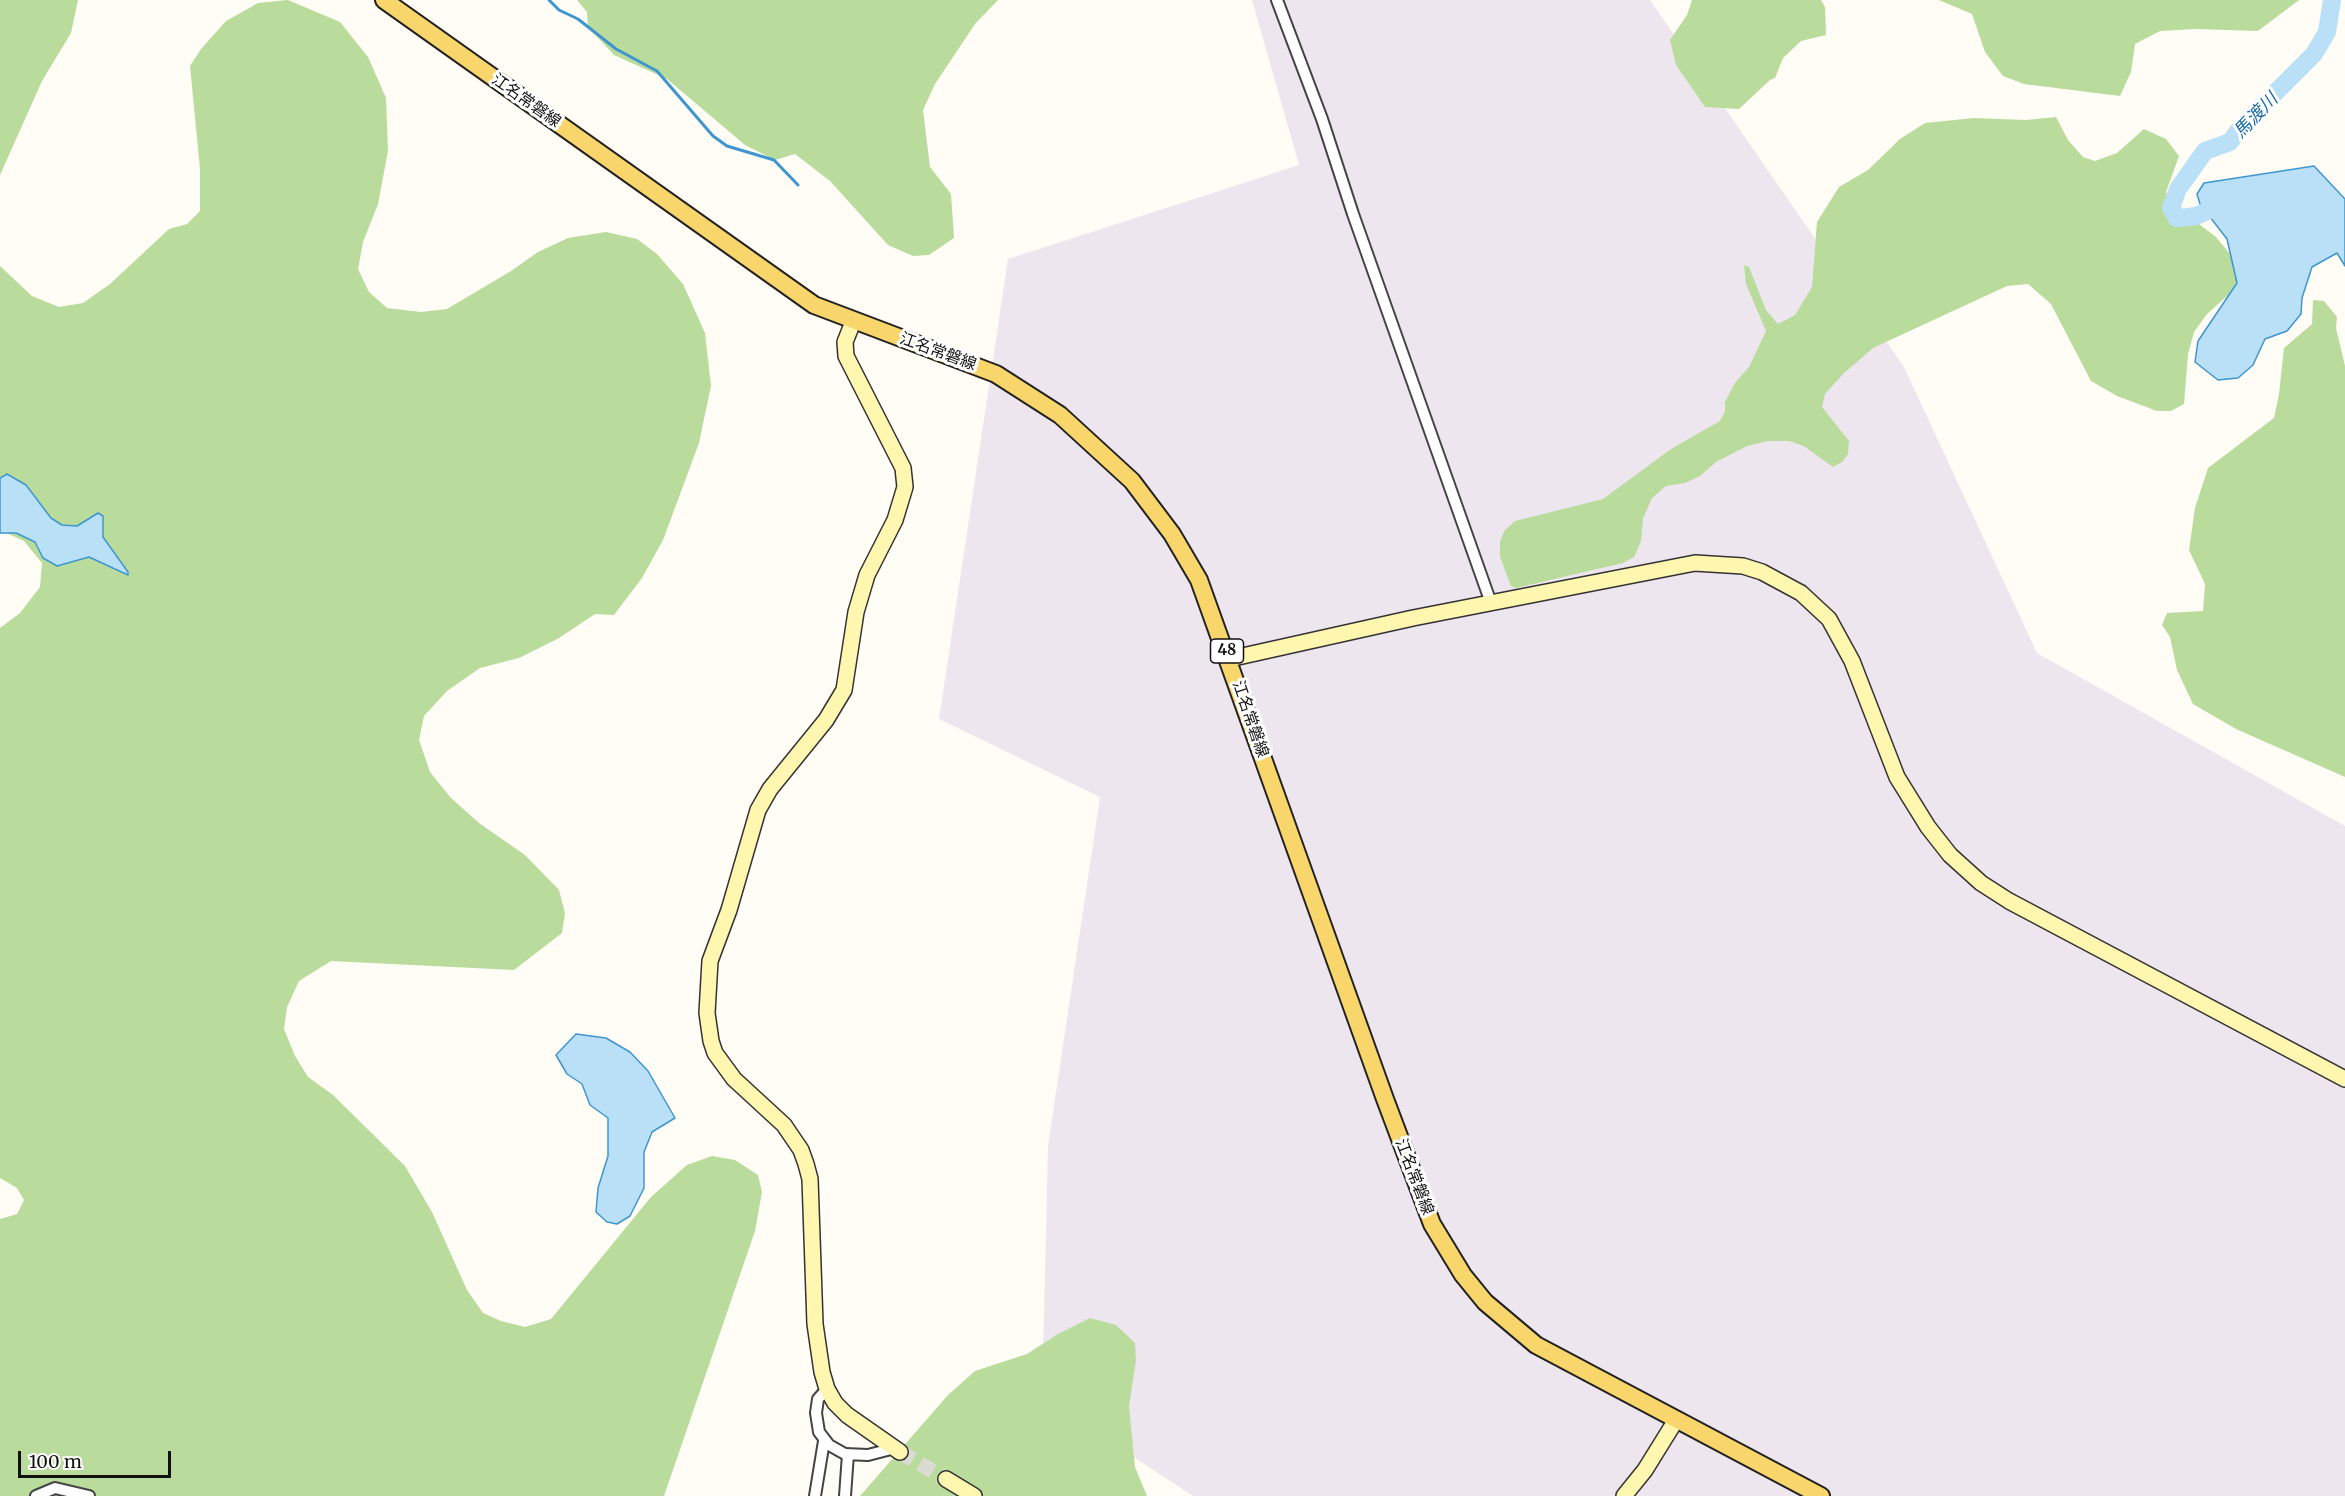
<!DOCTYPE html>
<meta charset="utf-8">
<style>
body{margin:0}
#map{position:relative;width:2345px;height:1496px;overflow:hidden;background:#fffdf5;font-family:Merriweather,serif}
canvas{display:block}
.scale{position:absolute;left:18px;top:1451px;width:153px;height:27px;box-sizing:border-box;border:3px solid #111;border-top:0;padding-left:8px;font-size:18px;line-height:21px;white-space:nowrap;color:#111;-webkit-text-stroke:4px #fff;paint-order:stroke}
</style>
<div id="map">
<canvas width="2345" height="1496"></canvas>
<div class="scale">100 m</div>
</div>
<script>
const ctx = document.querySelector('canvas').getContext('2d');
ctx.lineJoin = 'round';
function paint(path, color) {
  ctx.fillStyle = color;
  ctx.fill(path, 'evenodd');
}
function poly(rows) {
  const path = new Path2D();
  for (const r of rows) {
    path.moveTo(r[0], r[1]);
    for (let i = 2; i < r.length; i += 2) path.lineTo(r[i], r[i + 1]);
  }
  return path;
}
function stroke(path, color, width, dash) {
  ctx.strokeStyle = color;
  ctx.lineWidth = width;
  ctx.lineCap = dash ? 'butt' : 'round';
  ctx.setLineDash(dash || []);
  ctx.stroke(path);
}
function label(font, color, halo, rows, align = 'center') {
  ctx.font = font + ' Merriweather,"Noto Sans JP",serif';
  ctx.lineWidth = 6;
  ctx.setLineDash([]);
  ctx.textBaseline = 'middle';
  ctx.strokeStyle = halo;
  ctx.fillStyle = color;
  for (const [text, x, y, turn = 0] of rows) {
    ctx.save();
    ctx.translate(x, y);
    ctx.rotate((+turn || 0) * Math.PI / 180);
    ctx.textAlign = isNaN(turn) ? turn : align;
    if (halo) ctx.strokeText(text, 0, 0);
    ctx.fillText(text, 0, 0);
    ctx.restore();
  }
}
const industrial = poly([
 [1252,0,1650,0,1904,367,2037,653,2345,826,2345,1496,1193,1496,1042,1397,1048,1146,1100,797,939,719,1008,259,1299,165]
]);
const forest = poly([
 [0,0,78,0,71,33,42,81,0,175],
 [288,0,340,22,368,57,386,98,388,151,378,204,363,242,358,269,369,292,387,308,421,312,447,309,511,271,538,252,568,238,606,232,637,239,657,254,683,284,705,333,711,386,699,443,663,540,642,578,614,615,595,614,559,638,519,658,480,668,447,691,424,716,419,740,430,772,451,798,479,823,525,855,559,890,565,913,562,933,514,970,331,961,299,981,287,1007,284,1029,295,1056,308,1077,333,1095,405,1166,432,1212,467,1290,483,1313,501,1321,525,1327,551,1319,651,1197,687,1165,712,1156,735,1160,758,1175,762,1192,755,1231,664,1496,0,1496,0,1219,17,1214,24,1200,17,1188,0,1178,0,628,20,613,40,587,42,563,24,541,0,530,0,266,32,296,59,307,83,303,110,284,169,229,187,224,200,211,200,169,190,66,201,49,226,21,258,3],
 [577,0,998,0,975,24,935,84,923,110,930,167,951,194,954,238,929,255,913,256,888,245,830,181,795,154,775,160,745,145,667,79,614,55,588,27,587,12],
 [1692,0,1821,0,1825,7,1826,35,1801,41,1783,58,1775,78,1770,80,1739,109,1705,107,1676,65,1670,40,1687,15],
 [1939,0,2299,0,2258,31,2195,29,2160,31,2135,44,2131,72,2120,96,2024,84,2003,76,1985,52,1972,14],
 [2056,117,2068,140,2083,157,2095,161,2117,153,2144,129,2166,139,2179,156,2166,192,2175,213,2199,224,2216,237,2235,260,2237,275,2235,289,2207,314,2194,332,2188,354,2184,404,2171,411,2157,411,2117,396,2091,381,2051,304,2028,284,2007,286,1873,348,1844,373,1825,394,1822,407,1849,441,1848,454,1842,462,1833,467,1804,446,1789,441,1768,441,1747,446,1716,462,1700,476,1685,483,1666,486,1652,498,1643,519,1641,541,1634,557,1623,563,1516,588,1511,586,1500,557,1500,541,1505,530,1515,521,1603,499,1671,449,1720,421,1725,411,1725,402,1735,383,1749,367,1766,331,1746,284,1744,265,1749,267,1766,310,1778,324,1795,315,1812,287,1817,222,1839,187,1868,170,1900,139,1925,123,1974,118,2026,120],
 [2313,300,2324,301,2337,317,2336,328,2345,366,2345,777,2236,729,2193,704,2177,670,2170,637,2162,625,2167,613,2203,611,2205,584,2189,550,2195,508,2208,468,2274,418,2279,394,2284,348,2312,324],
 [1090,1318,1116,1325,1135,1343,1136,1360,1129,1406,1135,1467,1147,1496,860,1496,948,1395,975,1371,1027,1354,1058,1334]
]);
const water = poly([
 [2314,166,2345,199,2345,266,2337,253,2312,267,2302,298,2301,314,2287,331,2265,339,2253,365,2238,378,2218,380,2195,362,2198,341,2237,283,2227,239,2200,204,2197,194,2204,183,2314,166],
 [7,474,26,485,51,518,62,525,77,526,98,513,103,516,103,537,128,572,128,575,89,557,57,566,43,558,35,542,16,533,0,533,0,478,7,474],
 [576,1034,606,1038,630,1052,648,1071,675,1118,652,1132,644,1152,644,1188,630,1216,617,1224,607,1222,596,1212,598,1188,608,1156,608,1118,590,1105,582,1084,567,1074,556,1055,576,1034]
]);
const stream = poly([
 [549,0,559,10,578,19,616,49,657,71,713,136,727,146,774,160,798,185]
]);
const river = poly([
 [2214,208,2196,216,2180,218,2177,218,2171,208,2178,189,2205,151,2230,142,2241,127,2314,54,2327,32,2332,0]
]);
const secondaryTunnel = poly([
 [900,1452,946,1479]
]);
const street = poly([
 [1277,0,1322,119,1353,214,1491,603],
 [827,1389,818,1399,816,1413,819,1432,829,1445,845,1454,868,1455,895,1448],
 [36,1496,55,1488,89,1496],
 [815,1496,824,1441],
 [845,1496,848,1454]
]);
const secondary = poly([
 [853,322,845,342,846,356,903,468,905,487,895,520,867,575,856,612,844,690,826,720,770,789,758,810,729,910,710,961,707,1013,711,1041,715,1053,734,1079,784,1125,801,1150,806,1164,810,1179,815,1324,822,1372,827,1389,835,1403,847,1415,900,1452],
 [1229,659,1413,618,1695,563,1743,566,1762,572,1801,593,1829,619,1852,661,1897,777,1928,827,1950,855,1981,883,2009,901,2345,1079],
 [946,1479,974,1496],
 [1624,1496,1645,1470,1676,1420]
]);
const primary = poly([
 [384,0,814,305,996,374,1060,415,1132,481,1172,534,1199,580,1385,1099,1432,1224,1463,1275,1485,1302,1536,1345,1821,1496]
]);
const shields = [
 [1227,651,33]
];
const shieldNames = [
 ["48",1227,651]
];
const streetNames = [
 ["江名常磐線",526,101,35],
 ["江名常磐線",938,352,20],
 ["江名常磐線",1250,719,71],
 ["江名常磐線",1414,1177,69]
];
const waterNames = [
 ["馬渡川",2256,116,-46]
];
paint(industrial, '#eee6ef');
paint(forest, '#b9dc9c');
paint(water, '#b9e0f7');
stroke(water, '#3f96cf', 1.5);
stroke(stream, '#3f96cf', 3);
stroke(river, '#b9e0f7', 18);
stroke(secondaryTunnel, '#dbdad3', 15, [15, 8]);
stroke(street, '#444', 14);
stroke(secondary, '#333', 18);
stroke(primary, '#222', 20);
stroke(street, '#fff', 10);
stroke(secondary, '#fff6b0', 15);
stroke(primary, '#f9d66b', 16);
for (const [x, y, w] of shields) {
  const box = new Path2D();
  box.roundRect(x - w / 2, y - 12, w, 24, 4.5);
  ctx.fillStyle = '#fff';
  ctx.fill(box);
  stroke(box, '#111', 1.5);
}
label('bold 15px', '#111', null, shieldNames);
label('16px', '#111', '#fff', streetNames);
label('italic 18px', '#1768a6', '#fff', waterNames);
</script>
